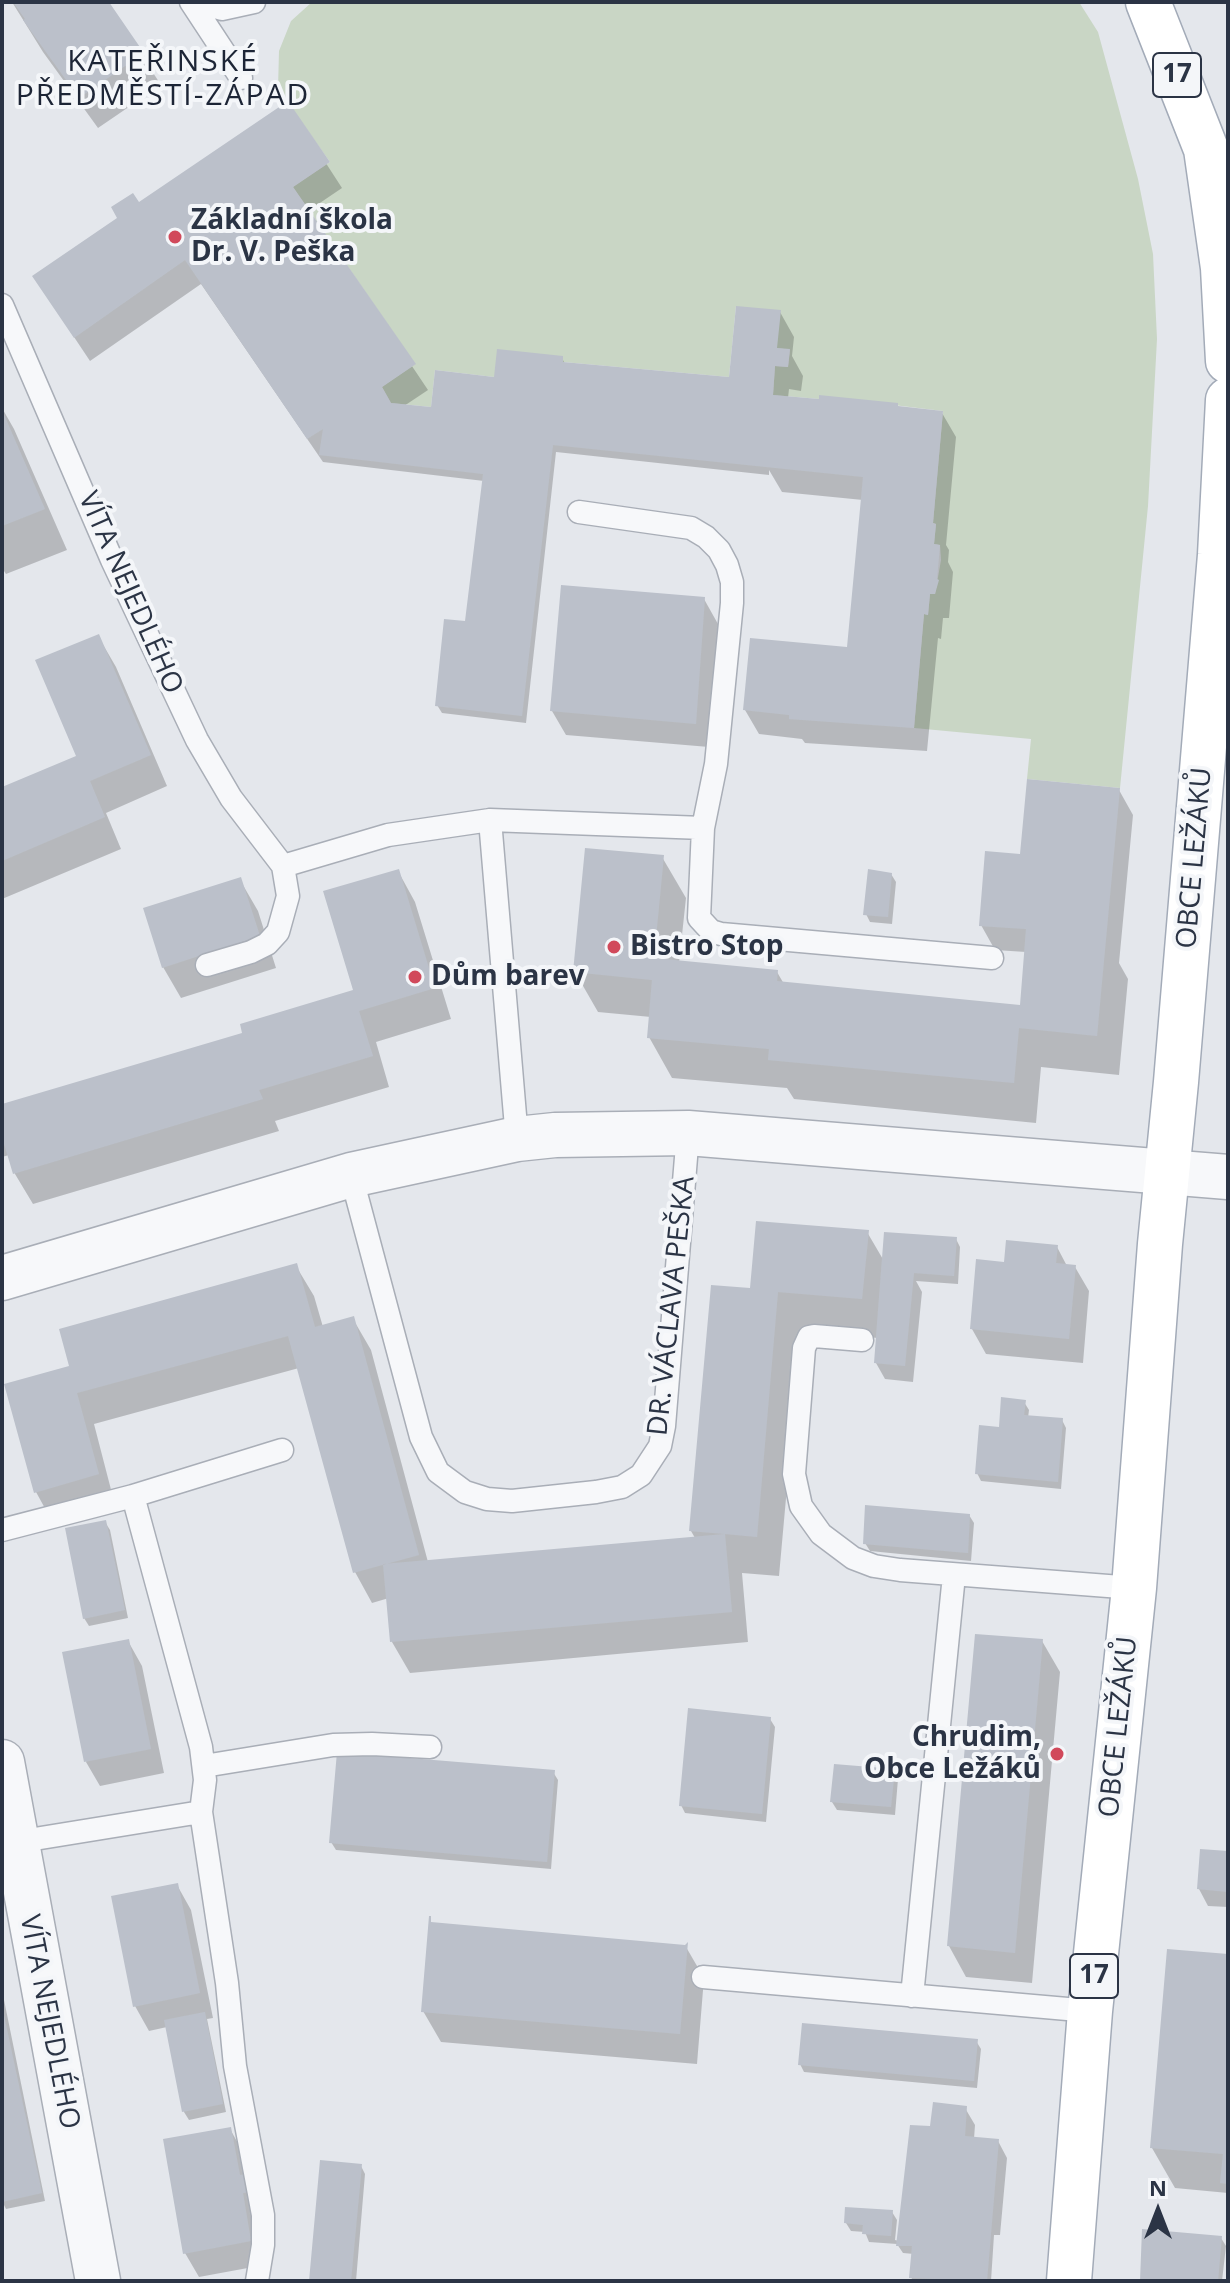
<!DOCTYPE html>
<meta charset="utf-8">
<style>
body{margin:0}
#map{position:relative;width:1230px;height:2283px;overflow:hidden;background:#e4e7ec;font-family:"Open Sans",sans-serif}
canvas{display:block}
.frame{position:absolute;inset:0;border:4px solid #2b3445;pointer-events:none}
.north{position:absolute;left:1118px;top:2171px;width:80px;height:80px;-webkit-text-stroke:6px #f4f6f9;paint-order:stroke;rotate:0deg;font-size:22px;font-weight:700;line-height:32px;text-align:center;color:#2b3445}
.north::after{content:'';display:block;margin:auto;width:28px;height:36px;background:#2b3445;clip-path:polygon(50% 0,100% 100%,50% 72%,0 100%)}
</style>
<div id="map">
<canvas width="1230" height="2283"></canvas>
<div class="frame"></div>
<div class="north">N</div>
</div>
<script>
const ctx = document.querySelector('canvas').getContext('2d');
ctx.lineJoin = 'round';
function paint(path, color) {
  ctx.fillStyle = color;
  ctx.fill(path, 'evenodd');
}
function poly(rows) {
  const path = new Path2D();
  for (const r of rows) {
    path.moveTo(r[0], r[1]);
    for (let i = 2; i < r.length; i += 2) path.lineTo(r[i], r[i + 1]);
  }
  return path;
}
function stroke(path, color, width, dash) {
  ctx.strokeStyle = color;
  ctx.lineWidth = width;
  ctx.lineCap = dash ? 'butt' : 'round';
  ctx.setLineDash(dash || []);
  ctx.stroke(path);
}
function label(font, color, halo, rows, align = 'center') {
  ctx.font = font + ' "Open Sans",sans-serif';
  ctx.lineWidth = 8;
  ctx.setLineDash([]);
  ctx.textBaseline = 'middle';
  ctx.strokeStyle = halo;
  ctx.fillStyle = color;
  for (const [text, x, y, turn = 0] of rows) {
    ctx.save();
    ctx.translate(x, y);
    ctx.rotate((+turn || 0) * Math.PI / 180);
    ctx.textAlign = isNaN(turn) ? turn : align;
    if (halo) ctx.strokeText(text, 0, 0);
    ctx.fillText(text, 0, 0);
    ctx.restore();
  }
}
const green = poly([
 [312,2,1079,2,1098,32,1138,179,1153,254,1157,339,1148,506,1120,788,1027,779,1031,739,914,728,924,614,928,615,930,594,935,594,941,560,940,545,934,544,936,524,933,523,943,411,819,396,819,399,773,395,775,366,788,367,790,350,777,348,736,306,729,377,563,362,563,356,494,377,435,370,431,407,391,403,382,387,415,364,293,187,330,162,278,89,279,51,291,21]
]);
const shadow = poly([
 [12,2,107,2,161,85,98,128,43,52],
 [287,103,342,188,308,211,428,390,404,406,433,409,496,379,562,358,565,364,733,380,780,312,794,337,792,356,803,376,801,391,789,389,788,398,942,413,956,437,946,545,949,550,948,562,953,572,949,618,943,618,941,639,938,638,927,751,805,743,802,739,759,734,745,710,849,649,863,500,782,492,769,470,769,475,556,452,526,723,442,713,437,705,467,624,484,481,323,462,201,284,90,361,34,277],
 [2,408,14,429,67,550,6,574,2,568],
 [704,599,718,624,709,747,566,735,552,711],
 [98,636,116,667,167,786,106,813,121,849,2,899,2,789,79,757],
 [1119,790,1133,815,1119,963,1128,979,1119,1075,1041,1067,1036,1123,794,1099,787,1088,672,1078,649,1037,651,1017,598,1012,575,972,662,857,686,898,679,963,777,972,784,984,1022,1007,1026,952,995,950,981,925,1022,856],
 [398,871,415,902,451,1019,376,1042,389,1087,275,1121,279,1131,33,1204,15,1174,9,1155,2,1157,2,1107,244,1035,355,991],
 [891,874,896,882,892,924,870,922,866,914],
 [240,880,258,911,276,968,181,998,163,967],
 [867,1232,884,1261,956,1239,960,1247,958,1284,916,1281,922,1292,913,1382,885,1379,876,1363,878,1338,801,1332,779,1576,742,1573,748,1642,410,1673,392,1642,389,1598,372,1603,355,1572,299,1368,94,1424,115,1505,53,1523,36,1492,72,1368,296,1266,314,1296,323,1327,353,1319,371,1350,428,1562,695,1538,691,1531,752,1290],
 [1057,1247,1067,1266,1075,1267,1089,1291,1083,1363,986,1354,972,1329],
 [1024,1402,1029,1410,1028,1418,1062,1420,1066,1428,1061,1489,981,1481,977,1473],
 [969,1515,974,1523,971,1561,870,1551,865,1543],
 [105,1522,110,1530,128,1618,89,1626,84,1618],
 [128,1641,142,1666,164,1773,100,1786,86,1762],
 [1042,1641,1060,1672,1032,1983,966,1977,949,1946],
 [770,1719,775,1727,766,1822,685,1813,681,1805],
 [893,1771,898,1779,895,1815,837,1810,832,1802],
 [553,1772,558,1780,551,1869,336,1850,331,1842],
 [1228,1853,1228,1907,1208,1906,1199,1889],
 [177,1885,191,1910,213,2018,207,2019,226,2112,189,2120,184,2112,167,2027,149,2031,135,2006],
 [686,1947,704,1978,697,2064,441,2042,423,2011],
 [1228,1956,1228,2193,1175,2188,1152,2148],
 [2,1990,45,2201,6,2209,2,2201],
 [976,2041,981,2049,977,2088,804,2072,800,2064],
 [965,2108,975,2125,974,2139,998,2141,1007,2158,1000,2235,994,2235,991,2281,913,2281,911,2277,914,2254,903,2253,897,2244,869,2242,865,2232,851,2231,846,2223,892,2212,897,2220,895,2240,899,2241,932,2129],
 [230,2129,244,2154,264,2265,199,2277,185,2253],
 [361,2166,365,2174,356,2281,311,2281],
 [1221,2238,1226,2246,1222,2281,1142,2281]
]);
const building = poly([
 [13,2,109,2,144,53,79,98,23,20,25,19],
 [288,101,330,162,293,187,416,364,382,387,391,403,431,407,435,370,494,377,497,349,563,356,563,362,729,377,736,306,781,310,777,348,790,349,788,367,775,366,773,395,819,399,819,395,898,403,898,406,943,411,933,523,936,524,934,544,940,545,937,579,939,580,935,594,930,594,928,615,924,614,914,728,789,719,789,715,743,710,750,638,847,647,863,477,553,445,522,716,435,706,444,619,465,621,483,474,319,455,323,429,307,439,185,260,74,338,32,276,117,218,111,207,133,193,139,202],
 [2,410,45,509,2,526],
 [561,585,705,597,696,724,550,711],
 [99,634,151,755,90,781,105,817,2,861,2,787,76,756,35,660],
 [1027,779,1120,788,1097,1036,1019,1028,1014,1083,768,1060,769,1049,647,1038,652,980,573,972,585,848,664,855,654,958,778,970,777,981,1020,1005,1026,929,979,926,985,851,1020,854],
 [399,869,435,988,359,1011,373,1056,259,1090,263,1099,13,1174,2,1137,2,1104,242,1033,240,1024,353,990,323,891],
 [868,869,892,873,888,917,863,915],
 [241,877,260,936,162,968,143,908],
 [756,1221,869,1230,862,1299,778,1292,757,1537,725,1534,732,1612,390,1642,383,1564,725,1534,689,1531,711,1285,750,1288],
 [884,1232,957,1237,954,1276,914,1273,905,1366,874,1363],
 [1006,1240,1058,1245,1056,1263,1076,1265,1069,1339,970,1329,976,1259,1004,1262],
 [297,1263,315,1327,354,1316,419,1555,353,1573,288,1336,77,1393,99,1474,34,1493,4,1384,69,1366,59,1329],
 [1001,1397,1026,1400,1024,1415,1063,1418,1058,1482,975,1474,979,1425,999,1427],
 [865,1505,970,1514,968,1553,863,1544],
 [106,1520,125,1610,83,1619,65,1528],
 [975,1634,1043,1639,1015,1953,947,1946],
 [129,1639,151,1749,84,1762,62,1652],
 [688,1708,771,1717,762,1814,679,1806],
 [337,1752,555,1770,547,1862,329,1843],
 [834,1764,895,1769,891,1807,830,1802],
 [1200,1849,1228,1851,1228,1892,1197,1889],
 [178,1883,200,1993,133,2007,111,1896],
 [429,1916,431,1916,431,1922,685,1945,688,1942,680,2034,421,2012],
 [1167,1949,1228,1954,1228,2184,1220,2183,1223,2154,1150,2148],
 [2,2006,42,2193,2,2202],
 [205,2012,223,2104,182,2112,164,2020],
 [802,2023,978,2039,974,2081,798,2065],
 [933,2102,967,2106,965,2136,999,2139,987,2281,909,2278,912,2246,896,2246,910,2125,930,2126],
 [231,2127,240,2175,247,2174,250,2192,243,2193,251,2241,183,2254,163,2139],
 [320,2160,362,2164,351,2281,309,2281],
 [845,2207,893,2210,891,2236,862,2234,863,2225,844,2223],
 [1142,2229,1222,2236,1218,2281,1140,2281]
]);
const service = poly([
 [191,2,241,78],
 [198,2,222,9,254,2],
 [2,305,112,560,197,740,231,798,283,866],
 [579,512,691,528,706,537,719,550,727,565,732,582,732,603,716,764,703,828],
 [490,820,517,1139],
 [207,965,251,952,267,944,278,932,288,896,283,866,388,835,490,820,703,828,699,918,711,931,721,934,992,958],
 [351,1175,421,1437,438,1472,465,1492,487,1499,512,1501,596,1492,622,1487,641,1475,660,1446,664,1426,688,1133],
 [862,1340,814,1336,809,1337,804,1348,794,1474,801,1506,821,1534,853,1558,874,1566,900,1570,1134,1588],
 [133,1496,282,1450],
 [2,1530,133,1496,201,1747,205,1780,201,1812],
 [204,1766,333,1745,372,1744,430,1747],
 [16,1842,201,1812,227,1983,235,2066,263,2215,263,2245,257,2281],
 [703,1977,1090,2011],
 [912,1996,954,1575]
]);
const minor = poly([
 [2,1278,351,1175,517,1139,555,1135,688,1133,1228,1177],
 [2,1762,98,2281]
]);
const primary = poly([
 [1148,2,1206,149,1223,268,1228,361],
 [1069,2281,1090,2011,1134,1588,1160,1244,1176,1082,1220,555,1228,400]
]);
const markers = [
 [175,237,8,"#d1495b"],
 [614,947,8,"#d1495b"],
 [415,977,8,"#d1495b"],
 [1057,1754,8,"#d1495b"]
];
const shields = [
 [1177,75,48],
 [1094,1976,48]
];
const shieldNames = [
 ["17",1177,75],
 ["17",1094,1976]
];
const poiNames = [
 ["Základní škola",191,221],
 ["Dr. V. Peška",191,253],
 ["Bistro Stop",630,947],
 ["Dům barev",431,977],
 ["Chrudim,",1041,1738,"right"],
 ["Obce Ležáků",1041,1770,"right"]
];
const streetNames = [
 ["VÍTA NEJEDLÉHO",130,593,66],
 ["OBCE LEŽÁKŮ",1195,858,-85],
 ["DR. VÁCLAVA PEŠKA",672,1306,-84],
 ["OBCE LEŽÁKŮ",1119,1727,-84],
 ["VÍTA NEJEDLÉHO",49,2022,79]
];
const neighbourhoodNames = [
 ["KATEŘINSKÉ",163,62],
 ["PŘEDMĚSTÍ-ZÁPAD",163,96]
];
paint(green, '#c9d6c5');
paint(shadow, '#0003');
paint(building, '#bbc0ca');
stroke(service, '#a9aeb7', 25);
stroke(minor, '#a9aeb7', 47);
stroke(primary, '#a3abb8', 47);
stroke(service, '#f7f8fa', 22);
stroke(minor, '#f7f8fa', 44);
stroke(primary, '#fff', 44);
for (const [x, y, r, color] of markers) {
  const dot = new Path2D();
  dot.arc(x, y, r, 0, 2 * Math.PI);
  ctx.fillStyle = color;
  ctx.fill(dot);
  stroke(dot, '#f4f6f9', 3);
}
for (const [x, y, w] of shields) {
  const box = new Path2D();
  box.roundRect(x - w / 2, y - 22, w, 44, 6);
  ctx.fillStyle = '#f4f6f9';
  ctx.fill(box);
  stroke(box, '#2b3445', 2);
}
label('bold 26px', '#2b3445', null, shieldNames);
label('bold 28px', '#2b3445', '#f4f6f9', poiNames, 'left');
label('28px', '#2b3445', '#f4f6f9', streetNames);
ctx.letterSpacing = '2px';
label('30px', '#1d2536', '#f4f6f9', neighbourhoodNames);
ctx.letterSpacing = '0px';
</script>
